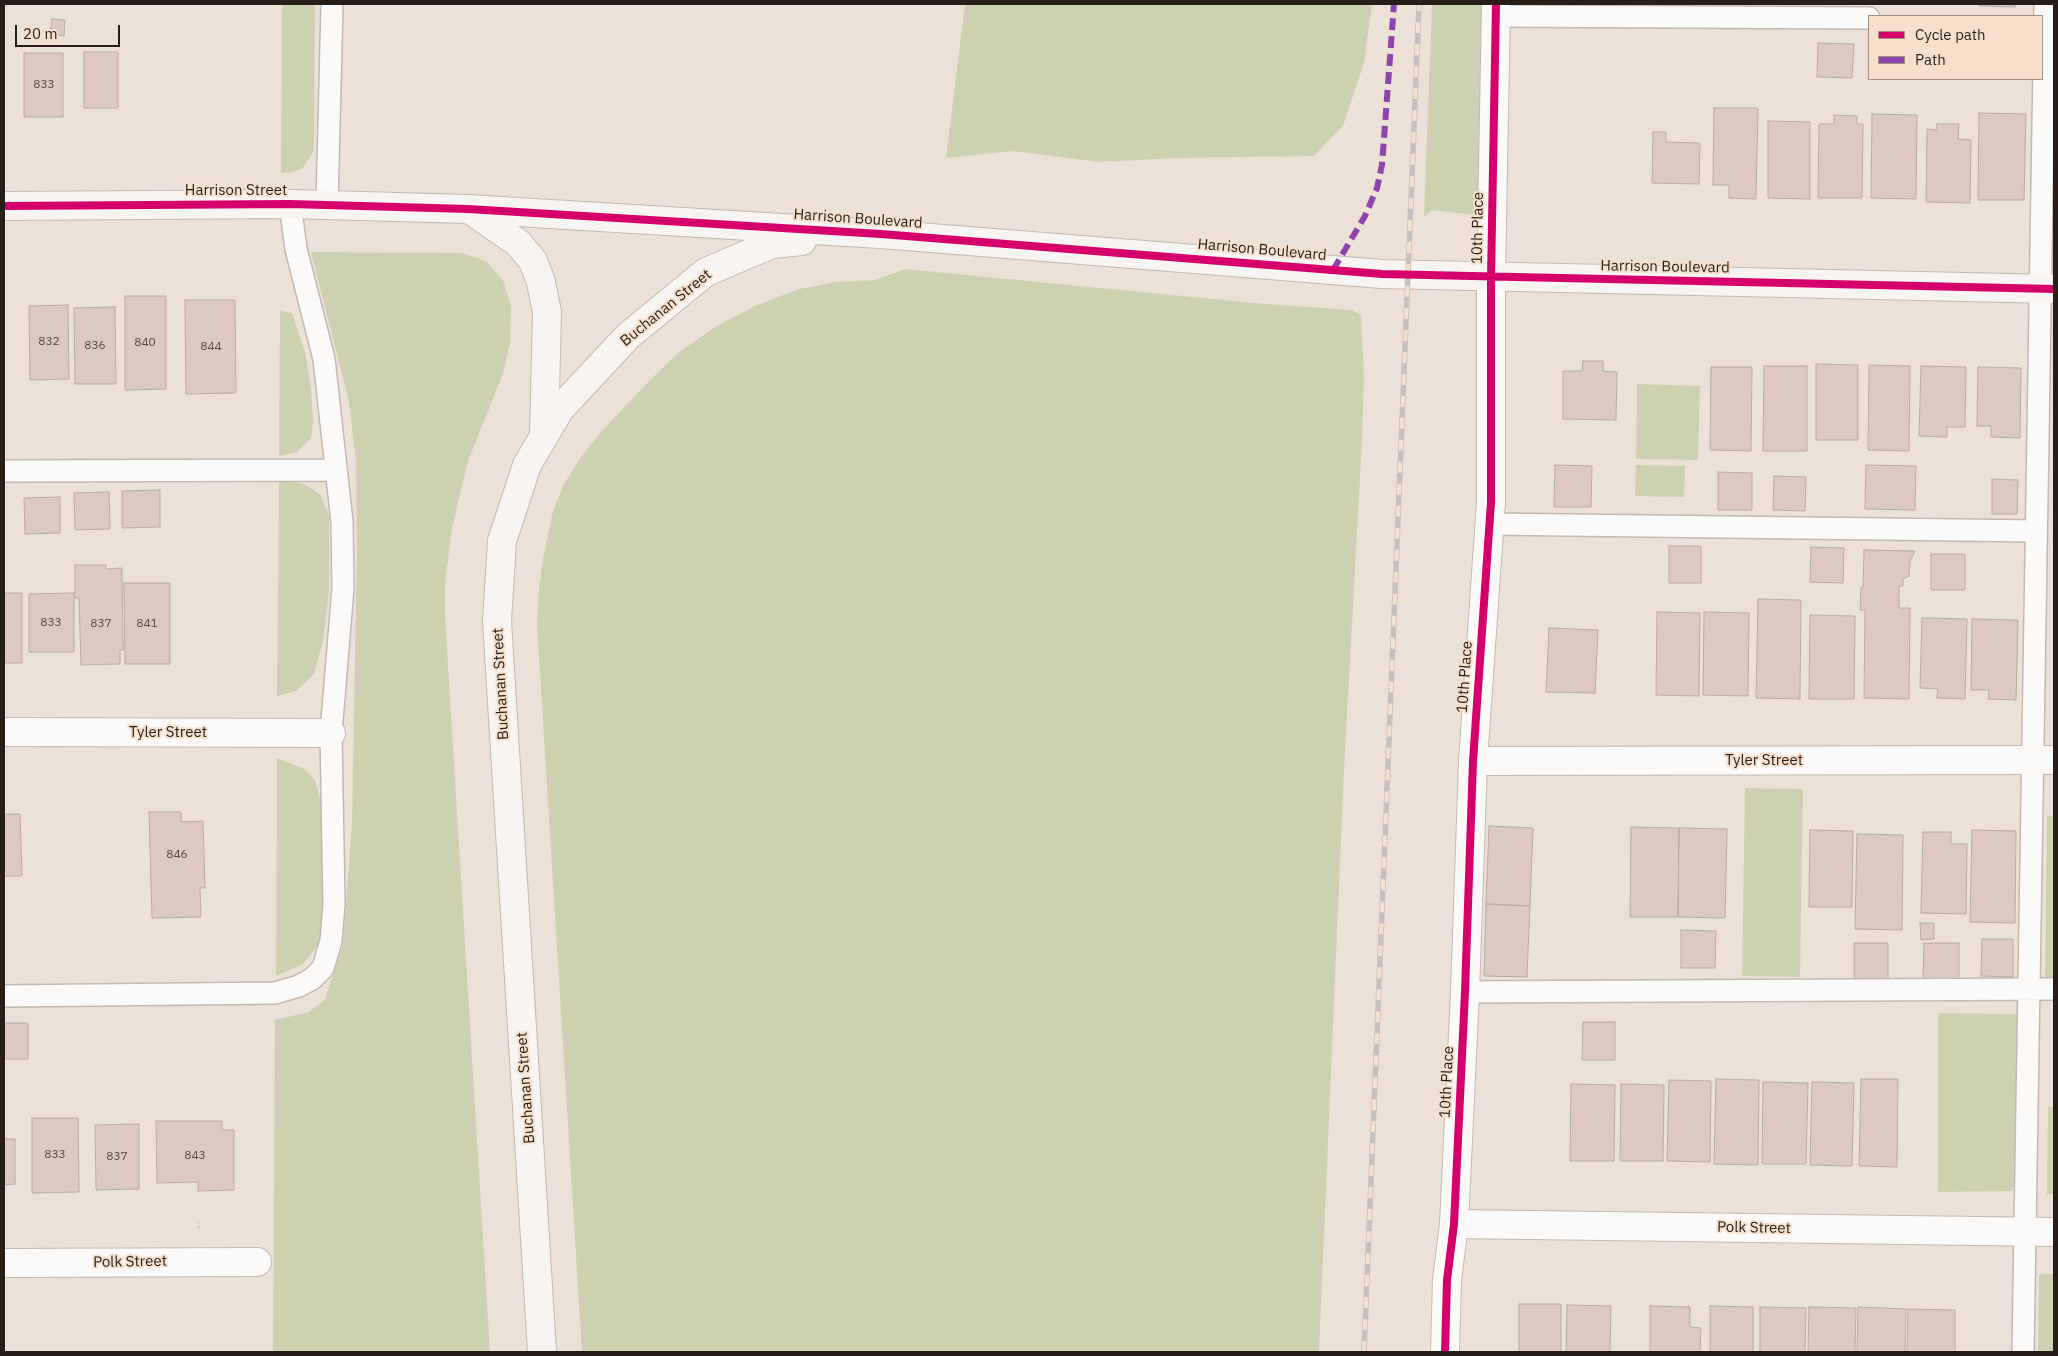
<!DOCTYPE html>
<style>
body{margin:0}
#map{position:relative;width:2058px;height:1356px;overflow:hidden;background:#ece1d6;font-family:"IBM Plex Sans",sans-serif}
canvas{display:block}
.frame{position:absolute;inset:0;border:5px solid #261e17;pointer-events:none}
.legend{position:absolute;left:1868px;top:15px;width:175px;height:65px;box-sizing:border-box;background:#f6e0cc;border:1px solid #a39284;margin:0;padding:6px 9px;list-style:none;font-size:15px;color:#261e17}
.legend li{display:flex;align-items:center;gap:10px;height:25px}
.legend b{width:25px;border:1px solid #a39284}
.scale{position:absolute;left:15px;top:25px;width:105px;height:22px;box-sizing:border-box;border:2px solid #261e17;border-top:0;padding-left:6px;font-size:15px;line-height:18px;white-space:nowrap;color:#261e17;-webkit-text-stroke:4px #f6e0cc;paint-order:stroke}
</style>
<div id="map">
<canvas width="2058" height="1356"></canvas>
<div class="frame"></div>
<ul class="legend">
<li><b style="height:6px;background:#d6006c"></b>Cycle path</li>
<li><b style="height:6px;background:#8e44ad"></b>Path</li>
</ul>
<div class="scale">20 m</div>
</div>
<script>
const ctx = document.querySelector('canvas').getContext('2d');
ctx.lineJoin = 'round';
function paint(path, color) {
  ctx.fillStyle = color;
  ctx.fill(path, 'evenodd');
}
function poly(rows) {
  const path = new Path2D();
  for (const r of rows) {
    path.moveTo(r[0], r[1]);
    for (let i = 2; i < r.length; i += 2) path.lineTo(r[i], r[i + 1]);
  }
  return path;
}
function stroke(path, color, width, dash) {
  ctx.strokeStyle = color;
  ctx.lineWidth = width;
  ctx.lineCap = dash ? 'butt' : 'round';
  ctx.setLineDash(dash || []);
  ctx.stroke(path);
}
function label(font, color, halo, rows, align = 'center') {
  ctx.font = font + ' "IBM Plex Sans",sans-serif';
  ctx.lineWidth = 4;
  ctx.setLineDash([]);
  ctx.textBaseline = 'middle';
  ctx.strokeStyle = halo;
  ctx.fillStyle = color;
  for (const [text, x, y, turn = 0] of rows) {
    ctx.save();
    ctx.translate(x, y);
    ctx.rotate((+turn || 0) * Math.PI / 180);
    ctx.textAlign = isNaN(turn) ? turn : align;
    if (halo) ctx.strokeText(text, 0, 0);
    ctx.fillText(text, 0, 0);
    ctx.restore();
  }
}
const green = poly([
 [282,4,315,4,314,151,302,169,293,172,281,173],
 [965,4,1372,4,1364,63,1343,126,1314,156,1179,158,1099,162,1013,151,946,158],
 [1432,4,1487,4,1483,216,1432,210,1424,217],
 [311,252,462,253,486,261,503,280,511,306,510,343,503,374,468,461,452,528,445,583,445,616,490,1352,273,1352,275,1020,309,1012,325,999,343,945,352,823,357,550,356,461,349,402],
 [905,269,1265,304,1352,310,1361,315,1364,376,1362,442,1344,769,1319,1352,582,1352,537,624,539,589,543,559,553,511,564,484,581,457,599,434,649,381,678,353,715,327,755,306,799,289,836,282,875,280],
 [280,311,292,313,305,352,311,388,313,421,311,438,297,452,279,456],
 [1637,384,1700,386,1698,460,1636,459],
 [1636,465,1685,466,1684,497,1635,496],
 [279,479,304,484,320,494,329,515,329,593,323,641,314,674,296,691,277,696],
 [277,758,304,769,315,780,323,810,325,914,318,945,303,964,276,976],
 [1745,788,1803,789,1800,977,1742,976],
 [2047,816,2054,816,2054,983,2045,983],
 [1938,1013,2017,1014,2018,1167,2012,1191,1938,1192],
 [2048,1107,2054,1107,2054,1194,2047,1194],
 [2039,1274,2054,1274,2054,1352,2038,1352]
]);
const building = poly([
 [1980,4,2015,4,2015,7,1979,6,1980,4],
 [52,19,65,20,64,36,50,34,52,19],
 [1818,43,1854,44,1852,78,1817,77,1818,43],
 [84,52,118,52,118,108,84,108,84,52],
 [24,53,63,53,63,117,24,117,24,53],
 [1714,108,1758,108,1756,199,1729,198,1729,185,1713,185,1714,108],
 [1979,113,2026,114,2024,200,1978,200,1979,113],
 [1872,114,1917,115,1916,199,1871,198,1872,114],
 [1834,115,1857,116,1857,124,1863,124,1862,198,1818,198,1819,124,1834,124,1834,115],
 [1768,121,1810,122,1810,199,1768,198,1768,121],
 [1937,124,1959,124,1958,139,1971,140,1970,203,1926,202,1927,129,1936,130,1937,124],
 [1653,132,1666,132,1666,142,1700,143,1699,184,1652,183,1653,132],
 [125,296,166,296,166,389,125,390,125,296],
 [185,300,235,300,236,393,186,394,185,300],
 [68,305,69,379,30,380,29,306,68,305],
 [115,307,116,384,75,384,74,308,115,307],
 [1583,361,1603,361,1603,371,1617,372,1616,420,1563,419,1563,371,1582,371,1583,361],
 [1816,364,1858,365,1858,440,1816,440,1816,364],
 [1869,365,1910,366,1909,451,1868,450,1869,365],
 [1764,366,1807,366,1807,451,1763,451,1764,366],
 [1921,366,1966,367,1965,427,1947,427,1947,437,1919,436,1921,366],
 [1711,367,1752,367,1751,451,1710,450,1711,367],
 [1978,367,2021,368,2020,438,1991,437,1991,426,1977,426,1978,367],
 [1555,465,1592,466,1591,507,1554,507,1555,465],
 [1866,465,1916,466,1915,510,1865,509,1866,465],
 [1718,472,1752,473,1752,510,1718,510,1718,472],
 [1774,476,1806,477,1805,511,1773,510,1774,476],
 [1992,479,2018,480,2017,514,1992,514,1992,479],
 [160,490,160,527,122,528,122,491,160,490],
 [109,492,110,529,75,530,74,493,109,492],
 [60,497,60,533,25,534,24,498,60,497],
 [1669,546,1701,546,1701,583,1669,583,1669,546],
 [1811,547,1844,548,1843,583,1810,582,1811,547],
 [1864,550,1915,551,1910,561,1909,576,1903,579,1903,586,1899,586,1899,608,1910,608,1909,699,1864,698,1865,610,1860,610,1861,587,1863,587,1864,550],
 [1931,554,1965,554,1965,590,1931,590,1931,554],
 [75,565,106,565,106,569,122,568,123,650,120,650,120,664,81,665,79,598,75,598,75,565],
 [124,583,170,583,170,664,125,664,124,583],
 [4,593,22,593,22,663,4,663,4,593],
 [74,593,74,652,29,652,29,594,74,593],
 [1758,599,1801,600,1800,699,1756,698,1758,599],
 [1657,612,1700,613,1699,696,1656,695,1657,612],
 [1704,612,1749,613,1748,696,1703,695,1704,612],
 [1810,615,1855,616,1854,699,1809,699,1810,615],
 [1922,618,1967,619,1965,699,1937,698,1938,689,1920,688,1922,618],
 [1972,619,2018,620,2016,700,1988,699,1989,690,1971,690,1972,619],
 [1549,628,1598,630,1595,693,1546,692,1549,628],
 [149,812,181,812,181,822,203,821,205,888,200,888,201,917,152,918,149,812],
 [4,814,20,814,22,876,4,876,4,814],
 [1489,826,1533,828,1530,906,1486,904,1489,826],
 [1631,827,1679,828,1678,917,1630,917,1631,827],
 [1679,828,1727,829,1725,918,1678,917,1679,828],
 [1810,830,1853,831,1852,907,1809,907,1810,830],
 [1972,830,2016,831,2015,923,1970,922,1972,830],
 [1923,832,1951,832,1951,844,1967,844,1966,914,1921,913,1923,832],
 [1857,834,1903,835,1902,930,1855,929,1857,834],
 [1486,904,1530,906,1527,977,1484,976,1486,904],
 [1920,923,1934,923,1934,939,1921,940,1920,923],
 [1681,930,1716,931,1715,968,1681,968,1681,930],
 [1982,939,2013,939,2013,977,1981,976,1982,939],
 [1854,943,1888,943,1888,981,1854,980,1854,943],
 [1924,943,1959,943,1959,979,1923,979,1924,943],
 [1583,1022,1615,1022,1615,1060,1582,1060,1583,1022],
 [4,1023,28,1023,28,1059,4,1059,4,1023],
 [1716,1079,1759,1080,1758,1165,1714,1164,1716,1079],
 [1861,1079,1898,1079,1897,1167,1859,1166,1861,1079],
 [1669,1080,1711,1081,1710,1162,1667,1161,1669,1080],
 [1763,1082,1808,1083,1806,1164,1762,1164,1763,1082],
 [1812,1082,1854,1083,1852,1166,1810,1165,1812,1082],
 [1571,1084,1615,1085,1614,1161,1570,1161,1571,1084],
 [1621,1084,1664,1085,1663,1161,1620,1161,1621,1084],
 [32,1118,78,1118,79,1192,32,1193,32,1118],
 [156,1121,222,1121,222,1130,234,1130,234,1190,198,1191,198,1182,157,1183,156,1121],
 [139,1124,139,1189,96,1190,95,1125,139,1124],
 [4,1139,15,1139,15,1184,4,1185,4,1139],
 [1519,1304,1561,1304,1561,1352,1519,1352,1519,1304],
 [1567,1305,1611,1306,1610,1352,1566,1352,1567,1305],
 [1650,1306,1690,1307,1690,1327,1701,1328,1700,1352,1650,1352,1650,1306],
 [1710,1306,1753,1307,1753,1352,1710,1352,1710,1306],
 [1760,1307,1806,1308,1805,1352,1760,1352,1760,1307],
 [1809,1307,1856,1308,1855,1352,1808,1352,1809,1307],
 [1858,1307,1906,1309,1905,1352,1857,1352,1858,1307],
 [1908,1309,1955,1310,1955,1352,1907,1352,1908,1309]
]);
const path = poly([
 [198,1221,199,1231]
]);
const lane = poly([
 [1496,16,1869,18],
 [327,205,332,4],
 [4,471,335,470],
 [1490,524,2036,531],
 [1465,992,2054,989],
 [4,996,275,993,299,986,312,979,323,968,331,941,334,904,331,733,343,588,342,522,324,359,296,249,290,204],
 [2023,1352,2045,4]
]);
const street = poly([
 [4,732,331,733],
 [1473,761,2054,760],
 [1454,1224,2054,1232],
 [4,1263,257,1262],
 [1445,1352,1447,1280,1454,1224,1465,992,1473,761,1491,502,1491,277,1496,4]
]);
const secondary = poly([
 [4,206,290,204,468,209,881,234,1382,274,2054,289],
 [469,209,518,243,533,261,541,282,547,312,544,436],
 [542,1352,497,621,502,541,527,465,560,409,628,336,706,272,772,244,802,241]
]);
const rail = poly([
 [1364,1352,1419,4]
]);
const quiet = poly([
 [1333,270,1365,216,1377,188,1382,165,1394,4]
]);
const cycleway = poly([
 [4,206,290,204,468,209,881,234,1382,274,2054,289],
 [1445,1352,1447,1280,1454,1224,1465,992,1473,761,1491,502,1491,277,1496,4]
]);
const numberNames = [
 ["833",44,85],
 ["832",49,342],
 ["840",145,343],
 ["836",95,346],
 ["844",211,347],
 ["833",51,623],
 ["837",101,624],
 ["841",147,624],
 ["846",177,855],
 ["833",55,1155],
 ["843",195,1156],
 ["837",117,1157]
];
const streetNames = [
 ["Harrison Street",236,191],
 ["Harrison Boulevard",858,219,4],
 ["10th Place",1478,228,-89],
 ["Harrison Boulevard",1262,250,5],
 ["Harrison Boulevard",1665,267,1],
 ["Buchanan Street",666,308,-39],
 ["10th Place",1465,677,-86],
 ["Buchanan Street",501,684,-93],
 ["Tyler Street",168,733],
 ["Tyler Street",1764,761],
 ["10th Place",1447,1082,-87],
 ["Buchanan Street",526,1088,-94],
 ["Polk Street",1754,1228,1],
 ["Polk Street",130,1262,-1]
];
paint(green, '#ced1b1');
paint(building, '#dcc9bf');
stroke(building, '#b6aca6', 1);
stroke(lane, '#c2b9b1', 24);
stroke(street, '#c2b9b1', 30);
stroke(secondary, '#c2b9b1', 30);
stroke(path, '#d2cfcd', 3, [2.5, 2.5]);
stroke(lane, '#fcfaf9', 21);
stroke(street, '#fcfaf9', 28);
stroke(secondary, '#f8f4f1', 28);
stroke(rail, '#c4c1be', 5.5);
stroke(rail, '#f6e0cc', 4, [11]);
stroke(quiet, '#8e44ad', 6, [12, 6]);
stroke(cycleway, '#d6006c', 8);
label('12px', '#564a43', null, numberNames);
label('15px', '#261e17', '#f6e0cc', streetNames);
</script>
